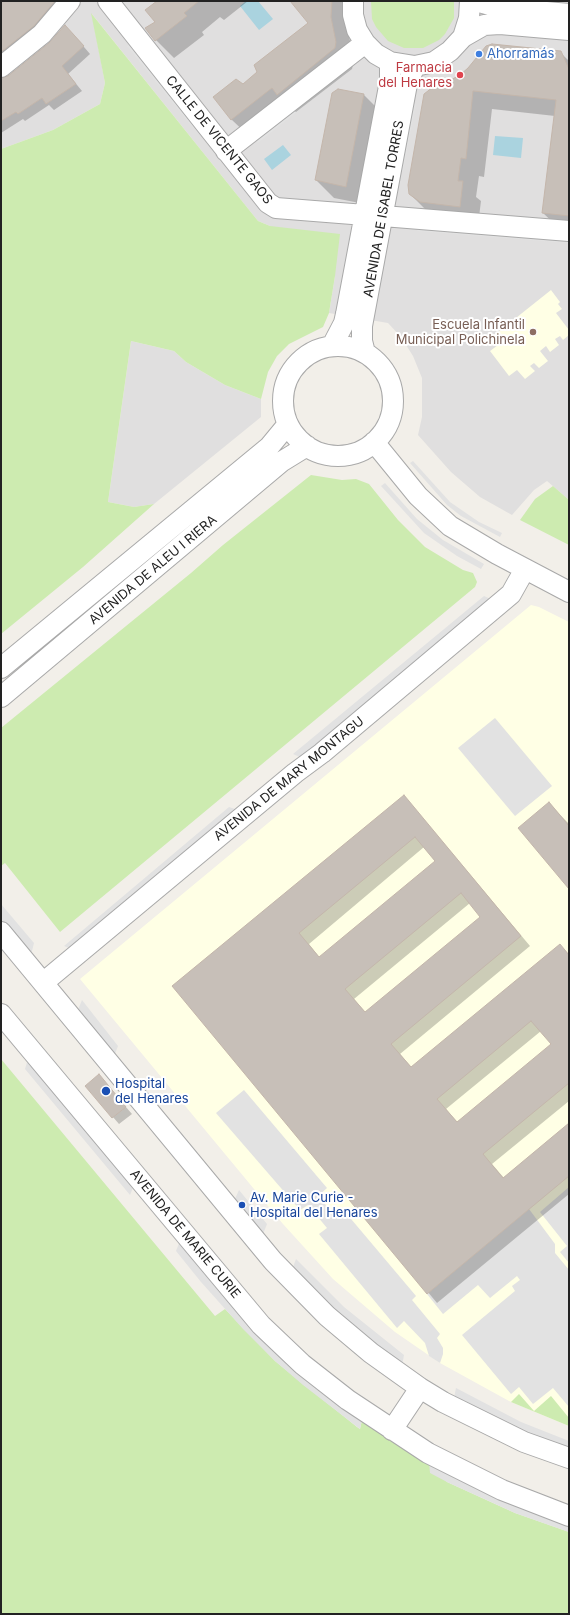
<!DOCTYPE html>
<meta charset="utf-8">
<style>
body{margin:0}
#map{position:relative;width:570px;height:1615px;overflow:hidden;background:#f2efe9;font-family:Inter,sans-serif}
canvas{display:block}
.frame{position:absolute;inset:0;border:2px solid #222;pointer-events:none}
</style>
<div id="map">
<canvas width="570" height="1615"></canvas>
<div class="frame"></div>
</div>
<script>
const ctx = document.querySelector('canvas').getContext('2d');
ctx.lineJoin = 'round';
function paint(path, color) {
  ctx.fillStyle = color;
  ctx.fill(path, 'evenodd');
}
function poly(rows) {
  const path = new Path2D();
  for (const r of rows) {
    if (r.length === 3) {
      path.moveTo(r[0] + r[2], r[1]);
      path.arc(r[0], r[1], r[2], 0, 2 * Math.PI);
      continue;
    }
    path.moveTo(r[0], r[1]);
    for (let i = 2; i < r.length; i += 2) path.lineTo(r[i], r[i + 1]);
  }
  return path;
}
function stroke(path, color, width, dash) {
  ctx.strokeStyle = color;
  ctx.lineWidth = width;
  ctx.lineCap = dash ? 'butt' : 'round';
  ctx.setLineDash(dash || []);
  ctx.stroke(path);
}
function label(font, color, halo, rows, align = 'center') {
  ctx.font = font + ' Inter,sans-serif';
  ctx.lineWidth = 4;
  ctx.setLineDash([]);
  ctx.textBaseline = 'middle';
  ctx.strokeStyle = halo;
  ctx.fillStyle = color;
  for (const [text, x, y, turn = 0] of rows) {
    ctx.save();
    ctx.translate(x, y);
    ctx.rotate((+turn || 0) * Math.PI / 180);
    ctx.textAlign = isNaN(turn) ? turn : align;
    if (halo) ctx.strokeText(text, 0, 0);
    ctx.fillText(text, 0, 0);
    ctx.restore();
  }
}
const residential = poly([
 [1,1,569,1,569,500,547,481,534,490,512,515,480,497,451,472,418,435,422,417,422,378,413,356,401,337,388,323,329,313,335,276,270,226,258,221,92,14,105,83,100,104,53,130,1,149],
 [131,341,174,351,186,362,225,385,261,399,261,417,154,504,134,507,108,502]
]);
const education = poly([
 [551,290,560,302,558,304,562,309,556,313,569,330,569,335,563,340,560,336,555,339,559,345,550,352,546,346,540,351,548,361,539,368,534,363,530,366,535,371,525,379,517,370,509,376,490,351,498,345,492,337],
 [531,605,539,607,569,622,569,1426,509,1401,440,1363,395,1332,333,1279,283,1224,80,979]
]);
const grass = poly([
 [371,1,454,1,454,18,445,34,439,40,423,48,404,48,388,41,376,27,372,19],
 [91,13,258,221,270,226,340,234,335,276,329,313,323,327,289,344,277,356,268,372,261,399,225,385,186,362,174,351,131,341,108,502,134,507,154,504,83,567,1,634,1,149,53,130,100,104,105,83],
 [311,475,342,480,356,479,369,484,398,520,425,547,463,570,473,573,477,582,475,587,60,932,5,863,1,866,1,728,191,573,223,545],
 [553,486,569,500,569,545,520,520,535,499],
 [1,1059,215,1316,225,1309,275,1361,357,1427,360,1429,362,1420,429,1462,447,1482,515,1513,569,1532,569,1614,1,1614],
 [519,1394,534,1411,551,1396,569,1418,569,1426,511,1402]
]);
const parking = poly([
 [132,42,197,124,193,128,127,46],
 [348,65,352,68,258,143,254,140],
 [411,102,416,104,403,171,398,170],
 [418,226,569,237,569,243,417,231],
 [413,461,450,502,479,522,502,533,500,537,461,516,447,505,410,463],
 [385,483,417,519,443,540,484,564,481,569,457,556,424,533,381,486],
 [484,596,495,601,304,759,293,754],
 [495,718,552,786,515,816,458,748],
 [229,807,241,811,74,950,64,946],
 [1,904,34,943,31,955,1,919],
 [82,1000,118,1046,114,1056,77,1012],
 [28,1059,134,1185,130,1195,25,1069],
 [244,1090,327,1188,318,1196,338,1219,346,1213,416,1296,412,1300,440,1334,437,1338,443,1348,443,1354,440,1363,429,1356,425,1343,404,1321,397,1328,319,1234,327,1228,308,1205,300,1210,216,1113],
 [569,1187,569,1263,560,1252,567,1246,540,1212],
 [239,1190,267,1224,263,1234,234,1201],
 [529,1209,555,1244,555,1253,569,1270,569,1407,553,1388,533,1404,519,1387,511,1394,462,1335,515,1291,512,1286,520,1280,517,1276,490,1298,478,1285,443,1314,427,1294],
 [180,1241,362,1420,360,1429,303,1385,275,1361,243,1329,201,1282,176,1251],
 [296,1259,344,1307,404,1355,402,1366,358,1332,292,1270],
 [456,1388,521,1422,569,1441,569,1452,557,1448,454,1398],
 [429,1462,569,1522,569,1532,515,1513,447,1482,430,1473]
]);
const water = poly([
 [246,1,258,1,273,19,259,30,240,6],
 [495,136,523,138,521,158,493,155],
 [283,145,291,155,272,170,264,159]
]);
const shadow = poly([
 [1,1,59,1,1,64],
 [159,1,248,1,224,20,220,17,202,32,204,35,174,58,156,40],
 [292,1,356,1,349,36,354,61,352,69,296,112,290,107,251,138,232,120,214,97,243,85,258,73,309,23],
 [72,33,90,54,68,74,82,91,54,110,49,105,25,121,23,119,1,133,1,79,3,79],
 [560,52,569,61,569,232,562,231,543,213,555,116,492,109,484,177,479,176,476,197,481,201,478,225,432,216,410,194,425,94],
 [338,90,364,95,382,113,365,204,334,198,316,180],
 [404,796,530,946,400,1054,412,1068,560,945,569,955,569,1101,492,1164,504,1178,569,1124,569,1194,437,1303,173,986],
 [424,847,436,861,320,958,309,944],
 [470,903,482,917,366,1013,354,999],
 [541,1031,553,1045,458,1123,446,1109],
 [549,803,569,824,569,887],
 [99,1076,132,1114,119,1124,86,1086]
]);
const building = poly([
 [1,1,55,1,34,26,1,52,1,1],
 [157,1,199,1,184,13,187,16,155,41,145,28,155,22,145,10,157,1],
 [290,1,332,1,331,17,336,42,335,48,277,95,272,88,231,120,213,97,236,79,243,84,257,72,254,65,308,23,290,1],
 [65,25,84,46,62,66,76,84,46,104,42,98,18,114,16,112,1,121,1,78,8,76,49,43,65,25],
 [492,44,561,51,569,69,569,216,542,213,556,100,473,91,466,159,461,158,458,181,463,181,460,207,420,202,409,194,408,185,424,94,433,87,445,83,460,75,468,68,486,46,492,44],
 [338,89,364,94,346,187,315,180,332,93,338,89],
 [404,795,521,936,391,1044,411,1067,560,944,569,955,569,1083,483,1154,503,1178,569,1123,569,1176,427,1294,172,986,404,795],
 [415,837,435,861,319,957,299,933,415,837],
 [461,893,480,917,365,1012,345,989,461,893],
 [531,1021,551,1044,457,1122,437,1099,531,1021],
 [549,802,569,826,569,889,518,828,549,802],
 [99,1074,126,1107,112,1118,85,1086,99,1074]
]);
const minor = poly([
 [108,1,268,203,276,208,365,215],
 [353,1,353,15,357,30,365,43,376,54,390,62,415,66,434,62,450,51,463,37,469,18,470,1],
 [476,1,501,8,569,14],
 [463,37,484,25,500,24,569,30],
 [1,67,42,34,70,1],
 [226,151,365,43],
 [383,216,569,231],
 [332,346,344,323,346,314,390,81,390,62],
 [338,401,55],
 [365,353,362,341,362,326,407,84,415,66],
 [374,442,418,496,450,526,497,554,569,592],
 [1,668,269,447,288,424],
 [1,697,281,462,307,446],
 [1,932,273,1261,327,1316,371,1353,420,1388,443,1402,524,1442,569,1458],
 [44,982,295,773,322,753,511,594,525,569],
 [1,1014,261,1325,302,1364,348,1400,428,1453,502,1490,569,1516],
 [392,1430,420,1388]
]);
const markers = [
 [479,54,4,"#3f7fe0"],
 [460,75,4,"#e0444e"],
 [533,332,4,"#8d6e63"],
 [106,1091,5,"#1a4fb4"],
 [242,1205,4,"#1a4fb4"]
];
const shopNames = [
 ["Ahorramás",487,54]
];
const healthNames = [
 ["Farmacia",452,68],
 ["del Henares",452,83]
];
const streetNames = [
 ["CALLE DE VICENTE GAOS",219,140,51],
 ["AVENIDA DE ISABEL TORRES",384,209,-80],
 ["AVENIDA DE ALEU I RIERA",153,570,-40],
 ["AVENIDA DE MARY MONTAGU",289,779,-39],
 ["AVENIDA DE MARIE CURIE",185,1234,50]
];
const educationNames = [
 ["Escuela Infantil",525,325],
 ["Municipal Polichinela",525,340]
];
const transitNames = [
 ["Hospital",115,1084],
 ["del Henares",115,1099],
 ["Av. Marie Curie -",250,1198],
 ["Hospital del Henares",250,1213]
];
paint(residential, '#e0dfdf');
paint(education, '#ffffe5');
paint(grass, '#cdebb0');
paint(parking, '#e2e2e2');
paint(water, '#aad3df');
paint(shadow, '#0003');
paint(building, '#c7bfb8');
stroke(building, '#c4b6ab', 1);
stroke(minor, '#a9a9a9', 22);
stroke(minor, '#fff', 20);
for (const [x, y, r, color] of markers) {
  const dot = new Path2D();
  dot.arc(x, y, r, 0, 2 * Math.PI);
  ctx.fillStyle = color;
  ctx.fill(dot);
  stroke(dot, '#fff', 1.5);
}
label('13px', '#366cbe', '#fff', shopNames, 'left');
label('13px', '#be3a42', '#fff', healthNames, 'right');
label('13px', '#222', '#fff', streetNames);
label('13px', '#785e54', '#fff', educationNames, 'right');
label('13px', '#164399', '#fff', transitNames, 'left');
</script>
